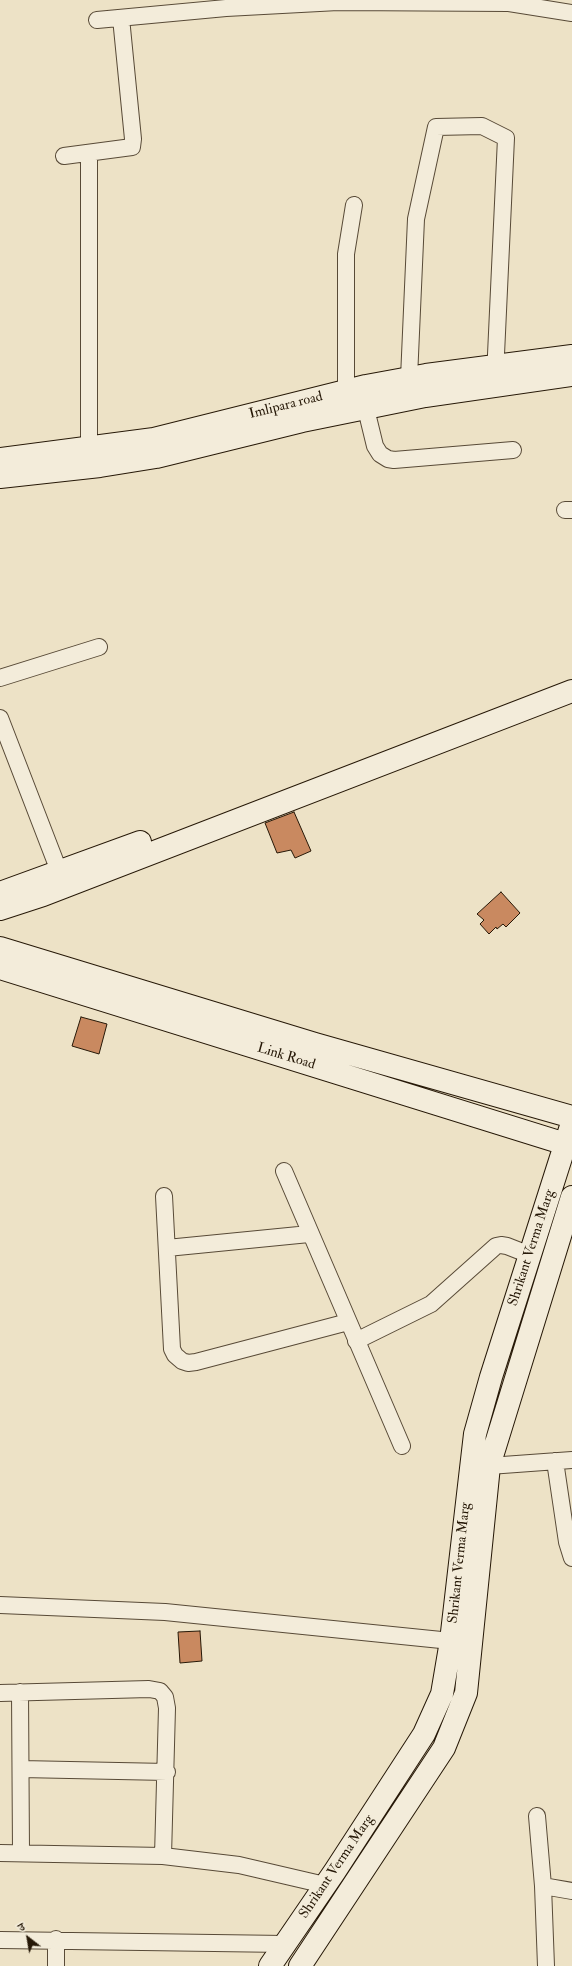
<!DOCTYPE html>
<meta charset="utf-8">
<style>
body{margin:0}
#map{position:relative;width:572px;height:1966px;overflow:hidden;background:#ede2c6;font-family:"IM FELL Double Pica","Noto Serif Devanagari",serif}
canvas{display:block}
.north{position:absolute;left:8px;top:1918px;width:40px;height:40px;-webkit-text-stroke:3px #f3ecda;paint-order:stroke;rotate:329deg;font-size:11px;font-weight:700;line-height:16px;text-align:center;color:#261807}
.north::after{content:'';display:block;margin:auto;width:14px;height:18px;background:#261807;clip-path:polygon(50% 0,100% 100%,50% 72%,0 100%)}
</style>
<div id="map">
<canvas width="572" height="1966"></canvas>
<div class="north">उ</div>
</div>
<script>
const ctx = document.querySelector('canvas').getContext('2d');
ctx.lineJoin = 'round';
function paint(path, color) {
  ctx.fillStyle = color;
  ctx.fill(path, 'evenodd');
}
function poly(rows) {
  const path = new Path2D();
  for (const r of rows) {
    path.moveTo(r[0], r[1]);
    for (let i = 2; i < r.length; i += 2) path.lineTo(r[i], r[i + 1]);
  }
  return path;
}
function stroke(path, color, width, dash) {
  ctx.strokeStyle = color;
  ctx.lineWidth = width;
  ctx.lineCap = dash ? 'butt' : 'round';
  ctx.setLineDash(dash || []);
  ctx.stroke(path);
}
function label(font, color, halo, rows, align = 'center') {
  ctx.font = font + ' "IM FELL Double Pica",serif';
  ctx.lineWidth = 4;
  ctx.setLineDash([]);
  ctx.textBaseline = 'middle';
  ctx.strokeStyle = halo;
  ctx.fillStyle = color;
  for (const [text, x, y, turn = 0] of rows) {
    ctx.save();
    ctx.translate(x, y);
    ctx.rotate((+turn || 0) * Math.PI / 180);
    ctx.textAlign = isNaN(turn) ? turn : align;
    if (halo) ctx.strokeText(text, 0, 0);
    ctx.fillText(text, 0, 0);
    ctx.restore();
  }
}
const building = poly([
 [294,812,311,851,295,858,291,850,277,853,265,823,294,812],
 [501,892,520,913,506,927,503,924,497,929,496,927,489,934,480,924,484,920,477,914,501,892],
 [81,1017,107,1024,99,1054,72,1046,81,1017],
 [200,1631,202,1661,180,1663,178,1632,200,1631]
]);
const street = poly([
 [97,20,226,8,338,2,509,3,572,13],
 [89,154,89,447],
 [64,156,132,147,133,139,121,18],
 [409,378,416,219,436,127,482,126,506,138,495,376],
 [346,391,346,254,354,205],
 [366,409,375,446,380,454,388,459,394,460,513,450],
 [565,510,572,510],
 [0,678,99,647],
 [0,718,59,871],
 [284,1171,402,1446],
 [164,1196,172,1349,175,1355,182,1361,188,1363,196,1362,348,1322],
 [167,1248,309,1234],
 [356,1341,431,1304,496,1246,501,1245,507,1246,530,1255],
 [555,1461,567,1542,572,1558],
 [489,1466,572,1460],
 [0,1605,165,1612,451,1641],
 [20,1692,21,1852],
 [0,1693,149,1689,160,1691,165,1697,167,1708,163,1856],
 [21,1769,167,1772],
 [537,1816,543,1886,546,1966],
 [0,1853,163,1856,239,1865,325,1885],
 [543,1886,572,1891],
 [56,1939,56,1966],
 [0,1940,285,1944]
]);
const secondary = poly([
 [0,459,154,439,366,386,426,375,572,356],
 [0,477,100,466,156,457,302,421,425,396,572,375],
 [0,893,140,842],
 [0,909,43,895,572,691],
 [0,948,315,1044,572,1117],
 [0,968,572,1146],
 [270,1966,335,1871,424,1734,442,1694,451,1641,475,1434,491,1377,572,1123],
 [300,1966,444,1748,466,1693,489,1466,572,1197]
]);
const streetNames = [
 ["Imlipara road",286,406,-14],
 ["Link Road",286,1057,17],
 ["Shrikant Verma Marg",532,1248,-72],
 ["Shrikant Verma Marg",460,1563,-84],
 ["Shrikant Verma Marg",337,1867,-56]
];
paint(building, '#c98960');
stroke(building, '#261807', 1);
stroke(street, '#584a37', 18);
stroke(secondary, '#261807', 24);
stroke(street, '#f3ecda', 16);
stroke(secondary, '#f3ecda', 22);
label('14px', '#261807', '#f3ecda', streetNames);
</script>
